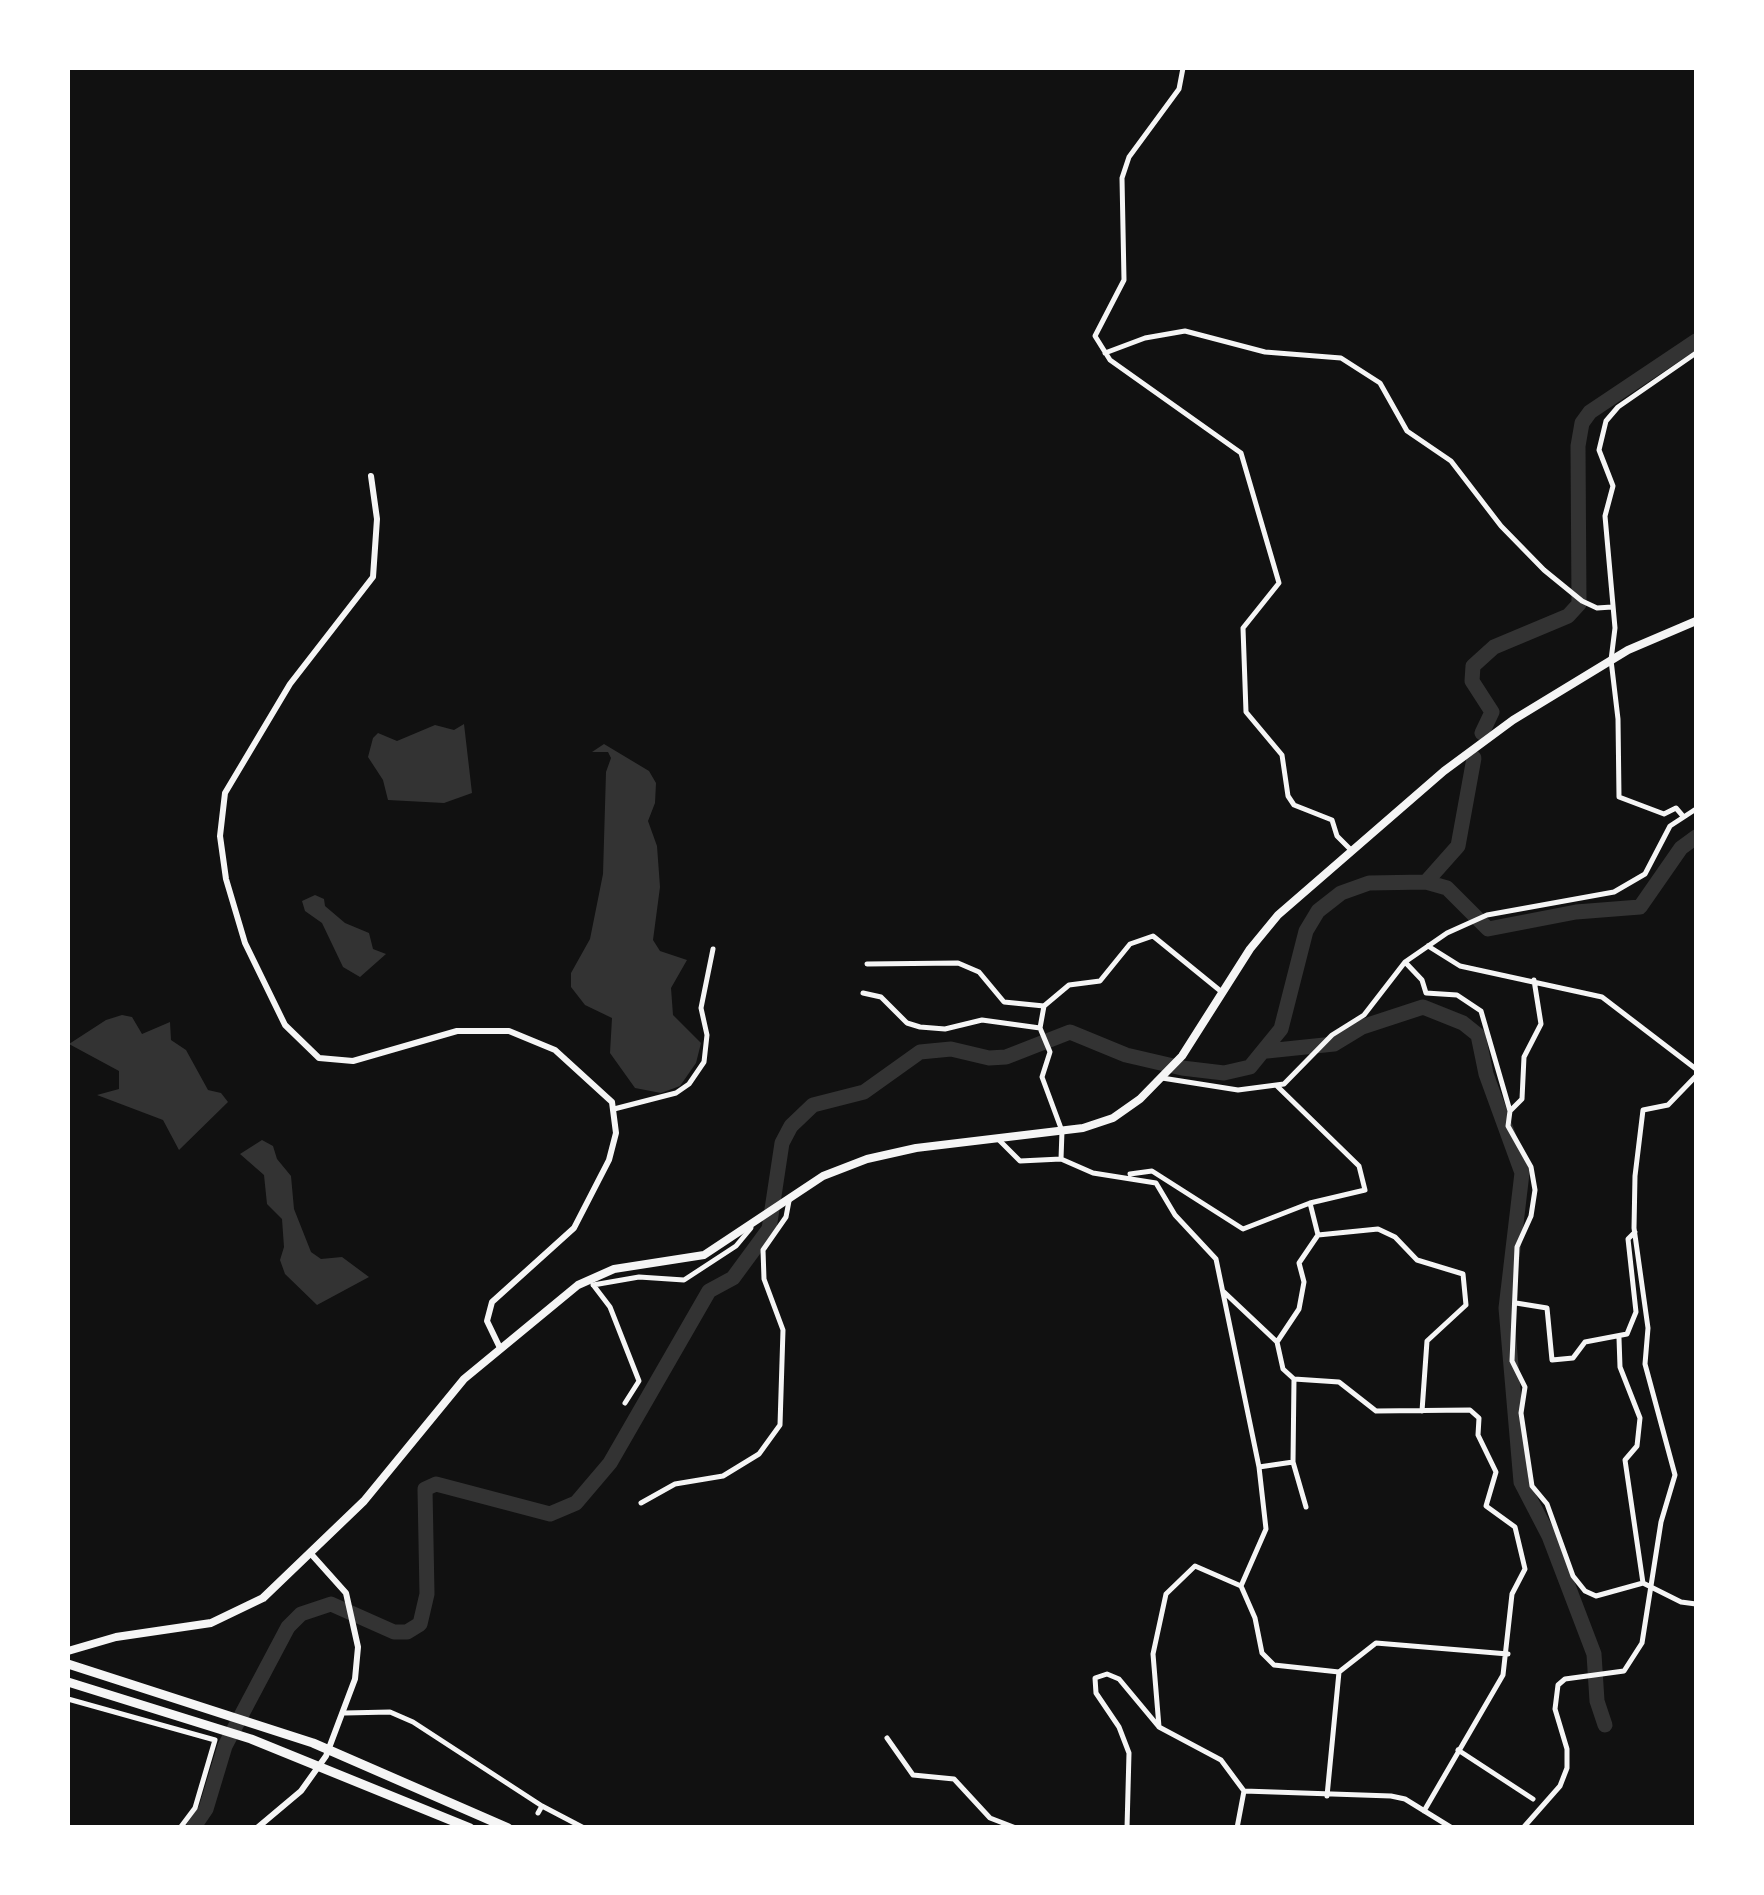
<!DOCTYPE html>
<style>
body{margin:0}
#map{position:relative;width:1764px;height:1895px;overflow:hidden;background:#111;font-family:Cabin,sans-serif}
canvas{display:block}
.frame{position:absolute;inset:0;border:70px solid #fff;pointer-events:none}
</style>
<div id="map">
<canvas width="1764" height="1895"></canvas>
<div class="frame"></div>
</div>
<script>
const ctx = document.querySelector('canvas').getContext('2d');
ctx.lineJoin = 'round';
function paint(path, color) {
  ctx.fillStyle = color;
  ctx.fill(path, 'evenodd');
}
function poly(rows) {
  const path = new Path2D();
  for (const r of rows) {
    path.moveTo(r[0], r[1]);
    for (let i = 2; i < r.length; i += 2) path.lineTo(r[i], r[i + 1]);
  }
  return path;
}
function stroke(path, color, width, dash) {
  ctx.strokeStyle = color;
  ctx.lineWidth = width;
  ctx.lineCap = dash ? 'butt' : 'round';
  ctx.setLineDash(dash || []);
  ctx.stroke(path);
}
const water = poly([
 [464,724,472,793,444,803,388,800,383,780,368,757,373,738,378,733,397,741,435,725,454,730],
 [604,744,649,771,656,783,655,803,648,821,657,846,660,887,653,940,660,951,687,960,671,988,673,1015,701,1043,696,1063,680,1086,661,1093,635,1088,610,1053,612,1018,585,1005,571,987,571,973,590,939,603,874,606,772,611,758,608,752,592,752],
 [315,895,324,899,325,906,345,923,369,933,373,949,386,954,360,977,343,967,322,923,305,911,302,901],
 [122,1015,132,1017,142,1034,170,1022,171,1040,186,1050,208,1090,221,1093,228,1102,179,1150,163,1120,97,1095,119,1089,119,1071,69,1044,106,1020],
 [262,1140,273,1146,277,1159,291,1176,294,1209,311,1252,321,1259,342,1257,369,1277,317,1305,285,1274,280,1260,284,1247,282,1219,267,1204,264,1175,240,1154]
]);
const river = poly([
 [1482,733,1492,712,1472,681,1473,666,1494,647,1568,616,1579,604,1578,446,1582,423,1590,412,1696,341],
 [1426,882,1458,846,1474,758],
 [1267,1051,1334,1044,1362,1027,1423,1007,1463,1023,1478,1035,1486,1074,1522,1173,1506,1308,1521,1482,1549,1536,1594,1654,1597,1701,1605,1725],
 [193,1828,206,1809,225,1746,288,1627,301,1614,331,1604,394,1632,407,1632,420,1624,427,1594,425,1489,436,1484,550,1514,576,1503,610,1463,709,1291,733,1278,769,1229,782,1143,791,1126,813,1105,864,1092,920,1052,951,1049,989,1058,1006,1057,1070,1032,1126,1055,1182,1068,1224,1073,1250,1067,1281,1029,1306,931,1318,911,1341,893,1369,883,1426,882,1447,888,1488,929,1576,912,1640,907,1681,848,1696,837]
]);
const minor = poly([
 [1183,68,1179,89,1129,157,1122,178,1124,280,1095,336,1110,360,1241,453,1279,583,1243,628,1246,712,1282,755,1288,796,1294,805,1332,820,1337,836,1351,850],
 [1105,353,1145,338,1185,331,1265,352,1341,358,1380,383,1407,431,1451,461,1501,526,1544,570,1582,601,1597,608,1612,607],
 [1682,815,1676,808,1664,814,1619,797,1618,719,1611,660,1615,628,1605,516,1613,486,1599,450,1606,421,1618,407,1696,353],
 [1428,946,1460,966,1602,997,1696,1069],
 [1405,962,1422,980,1426,993,1457,995,1481,1011,1510,1111,1508,1126,1531,1167,1535,1190,1531,1216,1517,1247,1512,1361,1525,1387,1521,1413,1532,1486,1547,1504,1573,1576,1585,1591,1596,1596,1643,1583,1681,1602,1696,1604],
 [867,964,958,963,979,972,1004,1002,1044,1006,1069,985,1100,981,1130,944,1153,936,1223,993],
 [863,993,881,997,907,1023,920,1027,945,1029,982,1020,1040,1028],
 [1044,1006,1040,1028,1050,1052,1042,1077,1062,1131,1061,1159],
 [1162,1078,1238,1090,1284,1084,1332,1035,1364,1015,1405,962,1447,933,1487,915,1614,892,1645,874,1670,826,1696,809],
 [1277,1086,1359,1166,1365,1190,1310,1203],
 [614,1109,676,1093,689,1084,704,1062,707,1035,701,1008,713,949],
 [1510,1111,1522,1099,1524,1057,1541,1024,1534,980],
 [998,1139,1020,1161,1061,1159,1093,1173,1156,1183,1175,1215,1216,1259,1259,1467,1266,1529,1241,1586],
 [1130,1174,1152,1171,1243,1229,1310,1203,1318,1235,1378,1229,1395,1237,1417,1260,1463,1274,1466,1305,1427,1341,1422,1411],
 [593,1285,639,1277,684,1280,736,1246,751,1228],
 [594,1286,610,1307,639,1381,625,1403],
 [1224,1292,1277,1342,1283,1369,1294,1379,1339,1382,1376,1411,1470,1410,1479,1418,1478,1435,1496,1472,1486,1506,1515,1527,1525,1569,1512,1594,1503,1675,1424,1811],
 [1516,1303,1547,1308,1552,1360,1573,1358,1585,1342,1627,1334,1636,1312,1628,1239,1635,1232],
 [1619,1338,1620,1367,1640,1418,1637,1446,1625,1460,1643,1583],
 [1277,1342,1299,1309,1304,1282,1299,1263,1318,1235],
 [1294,1379,1293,1462,1306,1507],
 [1259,1467,1293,1462],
 [641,1503,675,1484,723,1476,759,1454,780,1425,783,1330,764,1279,763,1250,786,1217,789,1201],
 [68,1699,215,1740,195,1808,180,1828],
 [345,1713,390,1712,413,1722,542,1806,538,1813],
 [1159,1727,1221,1760,1244,1791,1237,1828],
 [887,1738,913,1775,954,1779,990,1818,1016,1828],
 [1458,1750,1533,1799],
 [1244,1791,1391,1796,1405,1799,1452,1828],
 [1327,1796,1339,1672],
 [542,1806,584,1828],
 [1127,1828,1129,1753,1119,1727,1096,1693,1095,1678,1107,1674,1119,1679,1159,1727,1153,1654,1166,1594,1195,1566,1241,1586,1255,1618,1262,1653,1274,1665,1339,1672,1376,1643,1508,1654],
 [1523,1828,1560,1786,1567,1768,1567,1749,1555,1709,1558,1685,1565,1679,1624,1671,1642,1643,1661,1522,1675,1475,1645,1364,1648,1328,1634,1228,1635,1176,1643,1110,1668,1105,1696,1076]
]);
const tertiary = poly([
 [371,476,377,519,373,577,290,684,225,793,220,836,226,879,245,943,285,1025,319,1058,353,1061,457,1031,509,1031,555,1050,612,1102,616,1133,609,1160,574,1228,492,1302,487,1321,500,1348],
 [257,1828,301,1791,326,1756,355,1679,358,1647,346,1593,312,1555]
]);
const trunk = poly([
 [68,1651,116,1637,211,1623,263,1598,364,1501,464,1379,578,1285,614,1269,704,1255,823,1176,867,1159,916,1148,1083,1128,1113,1118,1140,1099,1182,1056,1250,949,1278,915,1444,771,1513,720,1628,650,1696,621]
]);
const motorway = poly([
 [68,1664,313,1743,508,1828],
 [68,1682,251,1739,470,1828]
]);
paint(water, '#333');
stroke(river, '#333', 15);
stroke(minor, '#f5f5f5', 5);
stroke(tertiary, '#f5f5f5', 6);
stroke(trunk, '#f5f5f5', 8);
stroke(motorway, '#f5f5f5', 9);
</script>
